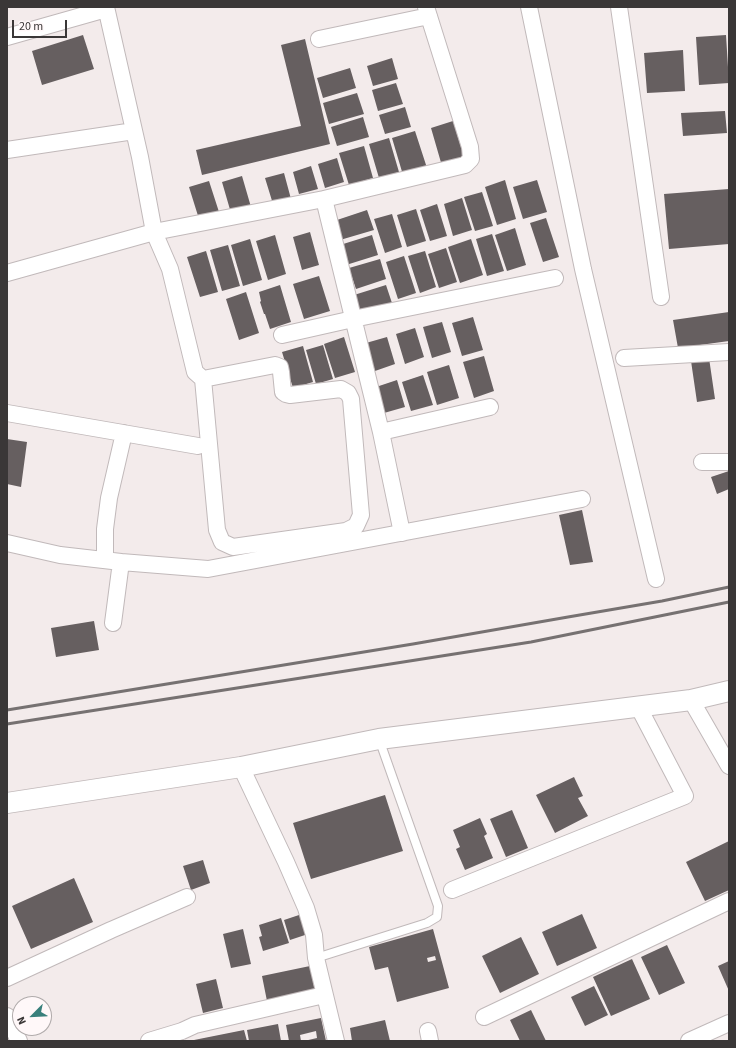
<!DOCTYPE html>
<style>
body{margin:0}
#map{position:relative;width:736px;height:1048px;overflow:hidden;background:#f3ebeb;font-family:"Source Sans 3",sans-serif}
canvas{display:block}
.frame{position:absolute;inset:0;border:8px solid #3a3737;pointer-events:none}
.north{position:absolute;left:12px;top:996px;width:40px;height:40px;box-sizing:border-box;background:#fff8f9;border:1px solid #b0abab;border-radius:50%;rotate:246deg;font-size:11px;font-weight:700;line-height:16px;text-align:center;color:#3a3737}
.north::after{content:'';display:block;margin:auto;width:14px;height:18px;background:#39807c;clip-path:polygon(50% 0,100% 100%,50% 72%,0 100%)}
.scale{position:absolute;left:12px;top:20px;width:55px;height:18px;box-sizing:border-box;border:2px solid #3a3737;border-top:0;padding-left:5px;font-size:12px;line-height:14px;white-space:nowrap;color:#3a3737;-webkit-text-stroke:3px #fff8f9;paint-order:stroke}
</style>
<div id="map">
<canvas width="736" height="1048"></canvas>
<div class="frame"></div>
<div class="north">N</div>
<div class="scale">20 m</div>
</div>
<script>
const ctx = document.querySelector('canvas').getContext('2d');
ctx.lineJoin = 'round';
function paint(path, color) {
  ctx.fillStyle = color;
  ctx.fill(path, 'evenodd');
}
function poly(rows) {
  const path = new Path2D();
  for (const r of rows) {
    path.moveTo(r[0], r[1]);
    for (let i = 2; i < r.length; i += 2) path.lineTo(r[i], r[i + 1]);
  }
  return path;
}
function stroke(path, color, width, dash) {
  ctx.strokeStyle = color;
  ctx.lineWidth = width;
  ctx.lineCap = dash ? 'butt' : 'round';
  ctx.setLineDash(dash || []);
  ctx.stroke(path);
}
const building = poly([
 [83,35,94,69,42,85,32,51],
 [726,35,729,83,699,85,696,37],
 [305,39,330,144,202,175,196,150,301,126,281,45],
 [683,50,685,91,647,93,644,53],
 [392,58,398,79,373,86,367,66],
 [350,68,356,88,323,98,317,78],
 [396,83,403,104,378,111,372,90],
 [357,93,364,114,329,124,323,103],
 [405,107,411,127,385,134,379,115],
 [725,111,727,133,683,136,681,113],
 [363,117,369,137,337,146,331,127],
 [453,121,465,160,442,166,431,128],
 [415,131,427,168,403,175,392,138],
 [389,138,399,172,379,178,369,144],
 [364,146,373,178,349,185,339,153],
 [337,158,344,182,325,188,318,164],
 [311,166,318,189,299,194,293,172],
 [284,173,291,199,273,204,265,178],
 [242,176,251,207,231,213,222,182],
 [505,180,516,219,497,225,485,187],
 [537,180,547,212,523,219,513,187],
 [209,181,219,212,199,219,189,187],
 [729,189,729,244,669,249,664,194],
 [482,192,493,226,475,231,464,197],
 [462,198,472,230,453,236,444,204],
 [437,204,447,236,430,241,420,210],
 [416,209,426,241,407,247,397,215],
 [367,210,374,230,340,240,334,221],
 [392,214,402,247,385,253,374,219],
 [546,218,559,257,543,262,530,223],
 [515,228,526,265,507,271,495,235],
 [310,232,319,265,302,270,293,237],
 [492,234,504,271,487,276,476,239],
 [275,235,286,274,268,280,256,241],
 [372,235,378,255,346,265,340,245],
 [250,239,262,280,243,286,231,245],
 [471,239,483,275,460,283,448,247],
 [228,245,240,286,222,291,210,250],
 [446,248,457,282,439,288,428,254],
 [206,251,218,292,200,297,187,257],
 [425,251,436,287,420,293,408,256],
 [404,256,416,293,398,299,386,262],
 [380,259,386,279,356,289,349,268],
 [319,276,330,311,304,319,293,284],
 [280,285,291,322,270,329,265,314,264,314,260,302,261,301,259,292],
 [386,285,392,303,360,313,354,295],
 [246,292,259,333,239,340,226,299],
 [729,312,729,341,678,348,673,320],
 [473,317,483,350,462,356,452,323],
 [442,322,451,352,432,358,423,327],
 [415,328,424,357,405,364,396,334],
 [344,337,355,372,335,378,324,344],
 [387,337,395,364,375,371,366,343],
 [323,345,333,379,316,384,306,350],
 [303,346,313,382,293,388,282,352],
 [484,356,494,391,474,398,463,362],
 [709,358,715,399,697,402,691,361],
 [449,365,459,398,437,405,427,372],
 [423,375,433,405,411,411,402,382],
 [397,380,405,407,384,413,376,387],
 [7,439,27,442,21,487,7,484],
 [729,471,729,489,717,494,711,477],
 [582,510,593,562,570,565,559,515],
 [94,621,99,650,56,657,51,628],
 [574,777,583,796,578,798,588,816,555,833,536,795],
 [385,795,403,851,311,879,293,823],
 [512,810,528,848,506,857,490,819],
 [480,818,487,834,484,836,493,858,465,870,456,849,460,847,453,830],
 [729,841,729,890,705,901,686,862],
 [203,860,210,883,191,890,183,866],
 [74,878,93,922,31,949,12,906],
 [302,914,308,934,290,940,284,920],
 [582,914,597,948,557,966,542,932],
 [281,918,289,943,263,951,259,937,262,936,259,925],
 [243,929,251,964,231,968,223,934],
 [433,929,449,988,397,1002,388,967,375,970,369,947],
 [435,956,436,960,428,962,427,958],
 [521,937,539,974,500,993,482,956],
 [667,945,685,983,659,995,641,957],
 [632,959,650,999,611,1016,593,977],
 [729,961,729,991,718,966],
 [310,966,315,991,267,1001,262,976],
 [216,979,223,1008,203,1013,196,984],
 [594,986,608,1015,585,1026,571,997],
 [531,1010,546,1041,520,1041,510,1020],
 [321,1018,326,1041,304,1041,317,1038,316,1031,300,1035,301,1041,289,1041,286,1025],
 [385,1020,390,1041,352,1041,350,1028],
 [278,1024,281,1041,249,1041,247,1030],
 [244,1030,247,1041,194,1041,194,1040]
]);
const service = poly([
 [316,958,427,923,437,917,438,906,379,739]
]);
const minor = poly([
 [106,7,140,157,154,232,170,269,195,372,203,379,217,530,222,542,233,547,346,531,356,526,361,515,351,399,348,393,341,389,290,395,286,394,283,392,281,372,280,367,275,365,203,379],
 [529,7,583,269,656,579],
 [619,7,661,297],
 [7,37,106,9],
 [319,39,429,16],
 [7,150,134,131],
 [324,199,381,432,402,533],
 [7,273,154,232,324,199,465,165,471,159,470,147,426,7],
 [282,335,353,319,555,278],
 [624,358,729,352],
 [7,413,198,446],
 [381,432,490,407],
 [702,462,729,462],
 [7,543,60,555,121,562,208,569,582,499],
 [105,560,105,529,109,498,124,433],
 [113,623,121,562],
 [691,700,729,766],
 [241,767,286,862,306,908,314,935,316,958,336,1041],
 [452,890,685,796,638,706],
 [7,978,111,930,187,897],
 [7,1016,19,1041],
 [484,1017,729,901],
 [428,1031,430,1041],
 [149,1041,182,1031,195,1025,324,995],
 [689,1041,729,1023]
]);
const tertiary = poly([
 [7,803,241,767,379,739,691,700,729,691]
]);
const rail = poly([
 [7,710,413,644,568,617,662,601,729,587],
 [7,724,531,642,729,602]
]);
paint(building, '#665f60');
stroke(service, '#c1b9ba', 10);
stroke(minor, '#c1b9ba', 18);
stroke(tertiary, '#c1b9ba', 22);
stroke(service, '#fff', 8);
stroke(minor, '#fff', 16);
stroke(tertiary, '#fff', 20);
stroke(rail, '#767171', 3);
</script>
